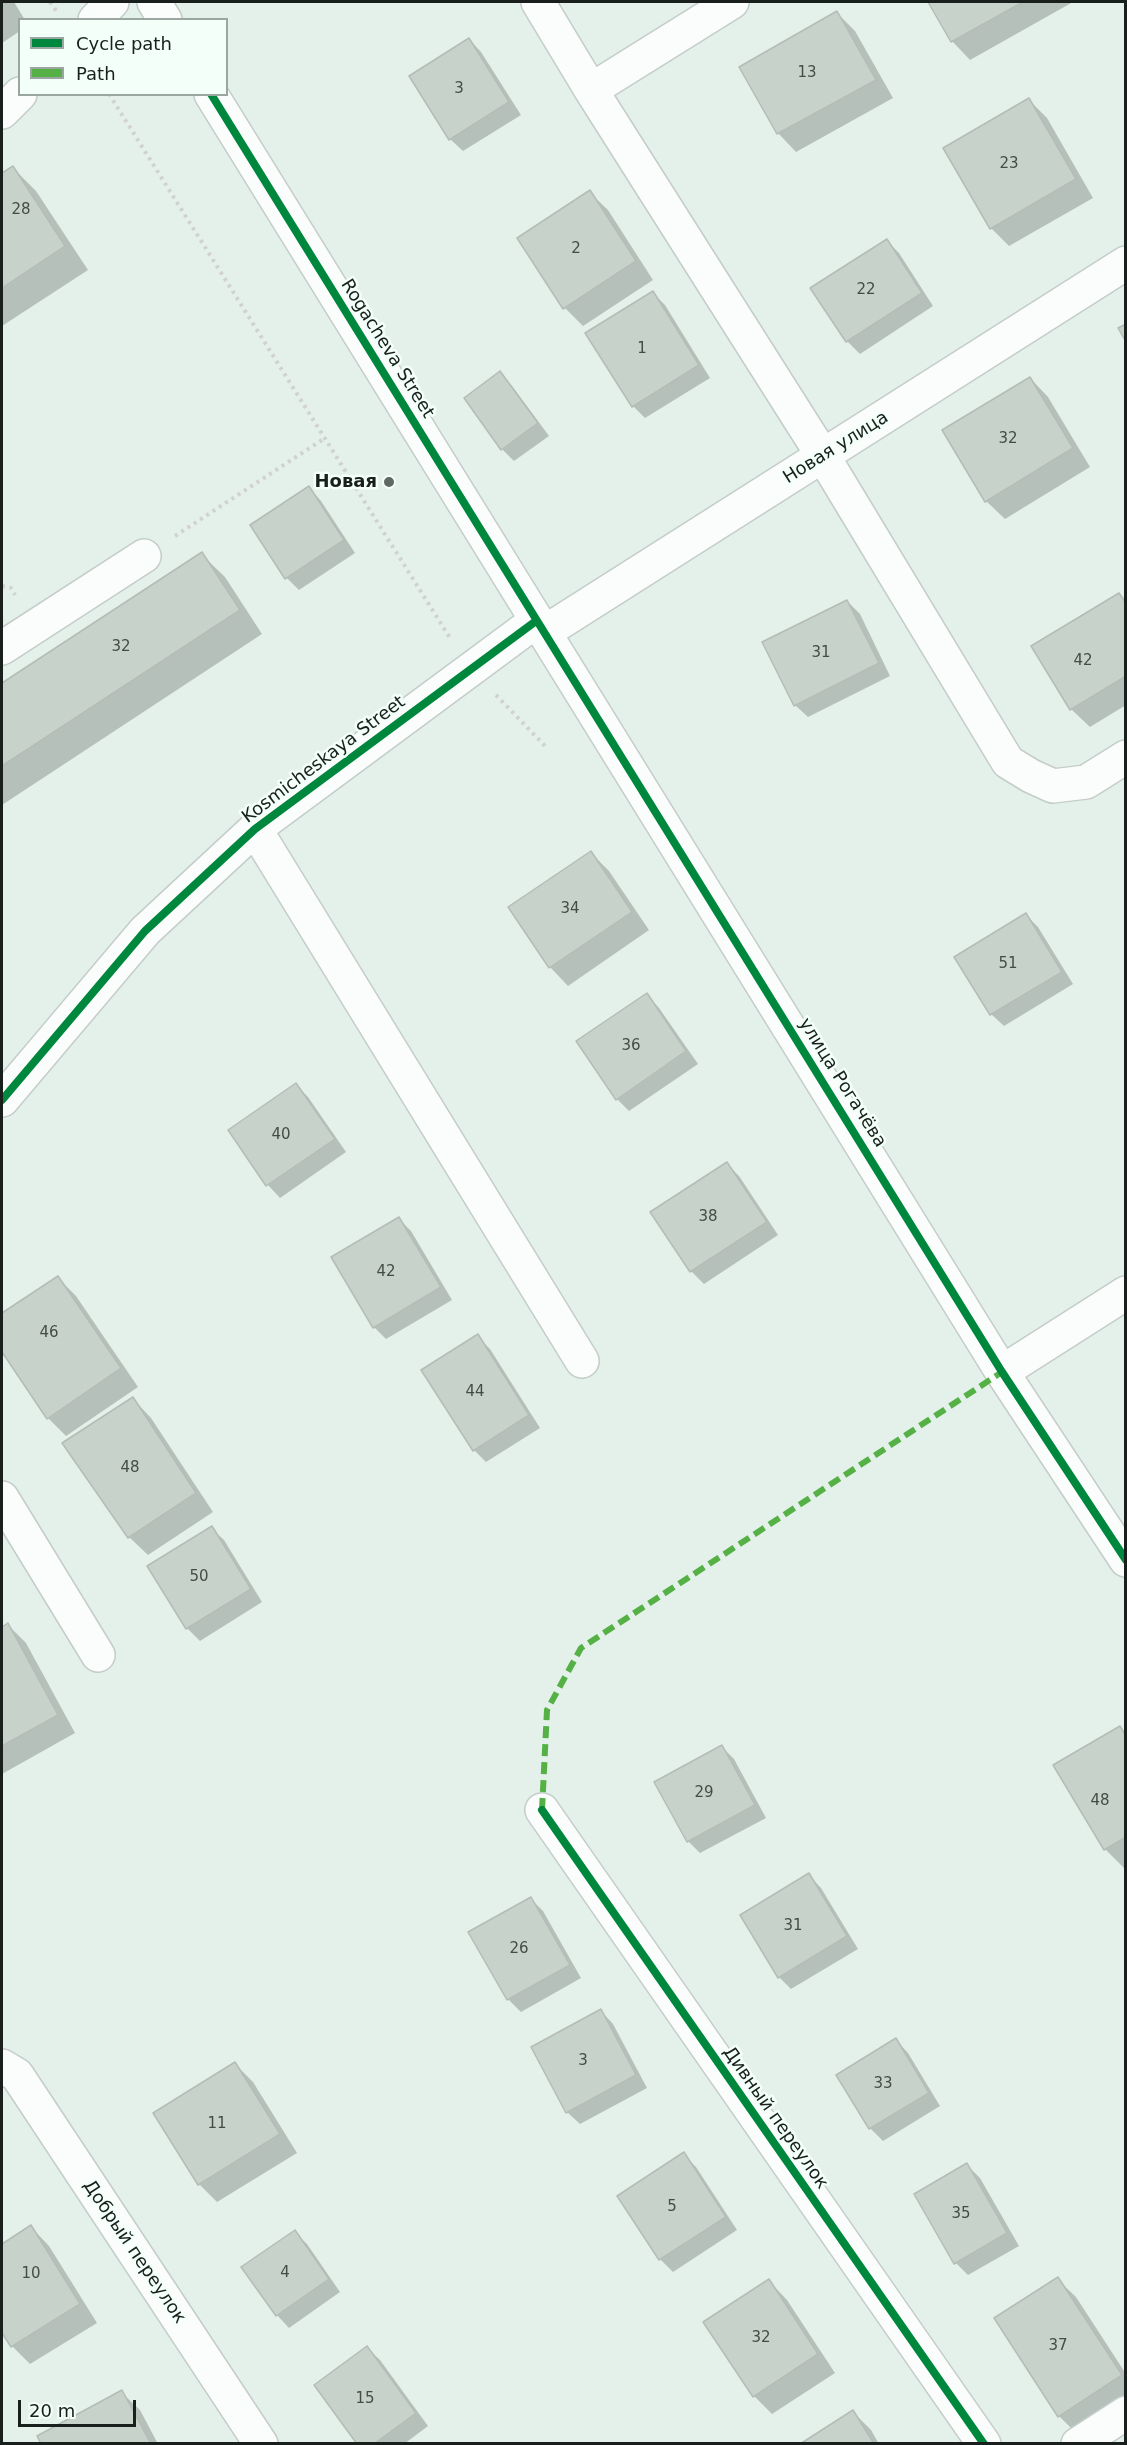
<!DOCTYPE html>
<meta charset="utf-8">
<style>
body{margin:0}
#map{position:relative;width:1127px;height:2445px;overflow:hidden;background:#e4f0ea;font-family:"DejaVu Sans",sans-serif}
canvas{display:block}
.frame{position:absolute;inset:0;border:3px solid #181f1c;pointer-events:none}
.legend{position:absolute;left:18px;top:18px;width:210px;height:78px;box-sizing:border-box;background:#f3fff9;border:2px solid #9ba5a1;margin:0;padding:8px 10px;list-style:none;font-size:18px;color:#181f1c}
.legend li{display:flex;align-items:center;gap:12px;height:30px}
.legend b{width:30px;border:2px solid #9ba5a1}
.scale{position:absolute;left:18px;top:2400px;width:118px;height:27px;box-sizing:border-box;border:3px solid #181f1c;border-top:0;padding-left:8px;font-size:18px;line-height:21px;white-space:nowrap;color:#181f1c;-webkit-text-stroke:4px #f3fff9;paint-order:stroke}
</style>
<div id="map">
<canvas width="1127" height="2445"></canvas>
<div class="frame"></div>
<ul class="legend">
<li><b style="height:8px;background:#00873e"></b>Cycle path</li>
<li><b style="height:8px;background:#55b145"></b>Path</li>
</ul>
<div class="scale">20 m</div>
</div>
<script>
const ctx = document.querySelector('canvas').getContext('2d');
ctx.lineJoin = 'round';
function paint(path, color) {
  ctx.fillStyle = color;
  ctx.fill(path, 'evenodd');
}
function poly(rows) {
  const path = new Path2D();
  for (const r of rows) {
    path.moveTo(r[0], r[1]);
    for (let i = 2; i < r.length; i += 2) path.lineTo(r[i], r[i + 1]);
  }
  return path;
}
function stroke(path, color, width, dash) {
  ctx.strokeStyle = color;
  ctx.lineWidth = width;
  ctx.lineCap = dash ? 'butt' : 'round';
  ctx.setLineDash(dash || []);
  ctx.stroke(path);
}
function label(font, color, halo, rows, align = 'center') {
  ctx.font = font + ' "DejaVu Sans",sans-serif';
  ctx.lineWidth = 5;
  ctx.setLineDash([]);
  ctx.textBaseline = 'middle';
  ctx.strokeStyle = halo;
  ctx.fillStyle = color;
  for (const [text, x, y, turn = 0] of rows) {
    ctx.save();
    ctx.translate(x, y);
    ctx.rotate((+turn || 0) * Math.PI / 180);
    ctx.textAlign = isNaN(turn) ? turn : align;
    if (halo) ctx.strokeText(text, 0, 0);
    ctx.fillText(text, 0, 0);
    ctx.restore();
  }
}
const shadow = poly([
 [2,2,14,2,25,20,20,20,20,31,2,43],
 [930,2,1073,2,970,60,952,41],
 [837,13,855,31,893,98,796,152,778,133,741,67],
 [469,39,481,52,521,115,463,151,450,139],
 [1029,100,1047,118,1093,198,1009,246,991,228],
 [13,168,36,191,88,270,2,326,2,175],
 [589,192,608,210,653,280,583,326,565,308],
 [887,241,899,253,933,306,860,354,847,341,813,288],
 [653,293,665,305,710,378,645,418,633,406],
 [500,373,512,386,549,436,514,461,502,449],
 [1030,378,1048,397,1090,467,1005,519,986,501],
 [309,488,321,501,355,553,299,590,287,578],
 [201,554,225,577,262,634,2,805,2,685],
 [1119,595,1126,601,1126,705,1090,727,1071,709],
 [847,601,860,614,890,676,808,717,795,705],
 [591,853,609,871,649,930,568,986,550,967],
 [1026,915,1038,927,1073,984,1004,1026,991,1014],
 [647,995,659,1008,698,1064,629,1111,617,1099],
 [296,1085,308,1097,346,1152,280,1198,268,1185,230,1131],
 [727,1164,739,1176,778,1235,704,1284,691,1271,652,1212],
 [399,1219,411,1231,452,1300,386,1339,374,1327],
 [58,1278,76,1296,138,1387,66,1436,48,1418,2,1349,2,1315],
 [477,1336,490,1349,540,1428,486,1462,474,1450],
 [133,1399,151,1418,213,1512,148,1555,129,1537],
 [211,1528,224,1540,262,1602,200,1641,187,1628],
 [8,1625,26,1643,75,1733,2,1774,2,1628],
 [1119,1728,1126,1734,1126,1866,1124,1868,1105,1849,1055,1765],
 [722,1747,734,1759,766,1818,700,1853,688,1841],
 [809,1875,821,1888,858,1949,791,1989,779,1977],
 [531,1899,543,1911,581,1978,521,2012,508,1999,470,1933],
 [601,2011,613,2024,647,2088,580,2124,567,2112],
 [896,2040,908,2053,940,2106,883,2141,870,2128,838,2075],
 [235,2064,253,2082,297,2153,217,2202,199,2184],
 [683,2154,696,2167,737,2230,673,2272,660,2259,619,2196],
 [967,2165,980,2178,1019,2246,968,2275,956,2263],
 [31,2227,49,2246,97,2323,30,2364,12,2346,2,2330,2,2245],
 [294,2232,307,2244,340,2292,289,2328,277,2315],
 [1057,2279,1076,2297,1126,2374,1126,2403,1077,2434,1059,2416],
 [769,2281,787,2300,835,2373,772,2414,754,2396],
 [367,2348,380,2360,428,2426,404,2444,359,2444],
 [121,2392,140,2410,158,2444,43,2444],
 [853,2412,871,2430,879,2444,803,2444]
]);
const building = poly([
 [928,2,1023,2,951,42,928,2],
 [837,11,876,80,777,134,739,67,837,11],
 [469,38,509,102,449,140,409,76,469,38],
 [1029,98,1076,179,990,229,943,148,1029,98],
 [13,166,65,246,2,288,2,173,13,166],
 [590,190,636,261,563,309,517,238,590,190],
 [887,239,922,293,846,342,810,288,887,239],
 [653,291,699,365,632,407,585,333,653,291],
 [1126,324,1126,342,1118,328,1126,324],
 [500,371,538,423,501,450,464,398,500,371],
 [1030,377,1073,448,985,502,942,430,1030,377],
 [309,486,344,540,285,579,250,525,309,486],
 [202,552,240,610,2,766,2,683,202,552],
 [1119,593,1126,603,1126,676,1070,710,1031,646,1119,593],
 [847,600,879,663,794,706,762,642,847,600],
 [591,851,632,912,549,968,508,907,591,851],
 [1026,913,1062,972,990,1015,954,957,1026,913],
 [647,993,686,1051,616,1100,576,1041,647,993],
 [296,1083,335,1139,266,1186,228,1130,296,1083],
 [727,1162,767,1222,690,1272,650,1212,727,1162],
 [399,1217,441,1287,373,1328,331,1257,399,1217],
 [58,1276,121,1368,47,1419,2,1352,2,1313,58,1276],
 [478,1334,529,1415,473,1451,421,1370,478,1334],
 [133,1397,196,1493,128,1538,62,1443,133,1397],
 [212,1526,251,1589,186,1629,147,1566,212,1526],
 [8,1623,58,1715,2,1746,2,1627,8,1623],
 [1120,1726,1126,1736,1126,1837,1104,1850,1053,1765,1120,1726],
 [722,1745,755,1805,687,1842,654,1782,722,1745],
 [809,1873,847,1936,778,1978,740,1915,809,1873],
 [531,1897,570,1965,507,2000,468,1932,531,1897],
 [601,2009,636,2075,566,2113,531,2047,601,2009],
 [896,2038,929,2093,869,2129,836,2075,896,2038],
 [235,2062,280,2134,198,2185,153,2113,235,2062],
 [684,2152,726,2217,659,2260,617,2196,684,2152],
 [967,2163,1007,2233,954,2264,914,2194,967,2163],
 [31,2225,80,2304,11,2347,2,2333,2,2244,31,2225],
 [295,2230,329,2279,276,2316,241,2267,295,2230],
 [1058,2277,1122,2375,1058,2417,994,2318,1058,2277],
 [769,2279,818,2354,753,2397,703,2322,769,2279],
 [367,2346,416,2413,374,2444,357,2444,314,2385,367,2346],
 [122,2390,151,2444,41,2444,37,2436,122,2390],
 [853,2410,874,2444,800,2444,853,2410]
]);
const path = poly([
 [50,2,58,13],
 [109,94,450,638],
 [175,536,325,438],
 [2,586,11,588,15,595],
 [496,695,546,747]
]);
const minor = poly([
 [154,2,165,20],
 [538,2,591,90,823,456,1008,762,1031,776,1053,786,1086,782,1126,757],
 [95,20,112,2],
 [591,90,732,2],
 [211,94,1002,1372,1126,1560],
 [2,112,20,94],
 [545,632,1126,263],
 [2,648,144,556],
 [255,829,582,1361],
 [2,1100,145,931,255,829,536,621],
 [1002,1372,1126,1293],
 [2,1498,98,1655],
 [542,1810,984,2444],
 [2,2066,17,2075,261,2444],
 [1078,2444,1126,2413]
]);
const quiet = poly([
 [542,1810,547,1710,581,1648,1002,1372]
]);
const cycleway = poly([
 [211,94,1002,1372,1126,1560],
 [2,1100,145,931,255,829,536,621],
 [542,1810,984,2444]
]);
const markers = [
 [389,482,6,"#5f6864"]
];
const numberNames = [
 ["13",807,73],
 ["3",459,89],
 ["23",1009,164],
 ["28",21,210],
 ["2",576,249],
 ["22",866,290],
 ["1",642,349],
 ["32",1008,439],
 ["32",121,647],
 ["31",821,653],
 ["42",1083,661],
 ["34",570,909],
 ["51",1008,964],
 ["36",631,1046],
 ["40",281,1135],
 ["38",708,1217],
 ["42",386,1272],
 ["46",49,1333],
 ["44",475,1392],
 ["48",130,1468],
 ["50",199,1577],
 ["29",704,1793],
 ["48",1100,1801],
 ["31",793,1926],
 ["26",519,1949],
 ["3",583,2061],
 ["33",883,2084],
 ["11",217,2124],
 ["5",672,2207],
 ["35",961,2214],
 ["4",285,2273],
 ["10",31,2274],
 ["32",761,2338],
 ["37",1058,2346],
 ["15",365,2399]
];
const streetNames = [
 ["Rogacheva Street",387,349,58],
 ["Новая улица",836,448,-32],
 ["Kosmicheskaya Street",324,760,-37],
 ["улица Рогачёва",842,1083,58],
 ["Дивный переулок",775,2118,55],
 ["Добрый переулок",134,2252,56]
];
const poiNames = [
 ["Новая",377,482]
];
paint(shadow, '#0003');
paint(building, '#c7d3ca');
stroke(building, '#b5bcb7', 1.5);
stroke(minor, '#c4cdc9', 36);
stroke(path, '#d0d2d1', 4, [3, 4.5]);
stroke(minor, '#fbfdfc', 33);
stroke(quiet, '#55b145', 6, [12, 6]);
stroke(cycleway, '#00873e', 8);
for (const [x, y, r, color] of markers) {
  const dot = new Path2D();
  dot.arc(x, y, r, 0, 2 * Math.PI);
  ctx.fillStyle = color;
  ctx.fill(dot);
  stroke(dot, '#f3fff9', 2);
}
label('15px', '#444c48', null, numberNames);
label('18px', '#181f1c', '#f3fff9', streetNames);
label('bold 18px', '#181f1c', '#f3fff9', poiNames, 'right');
</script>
